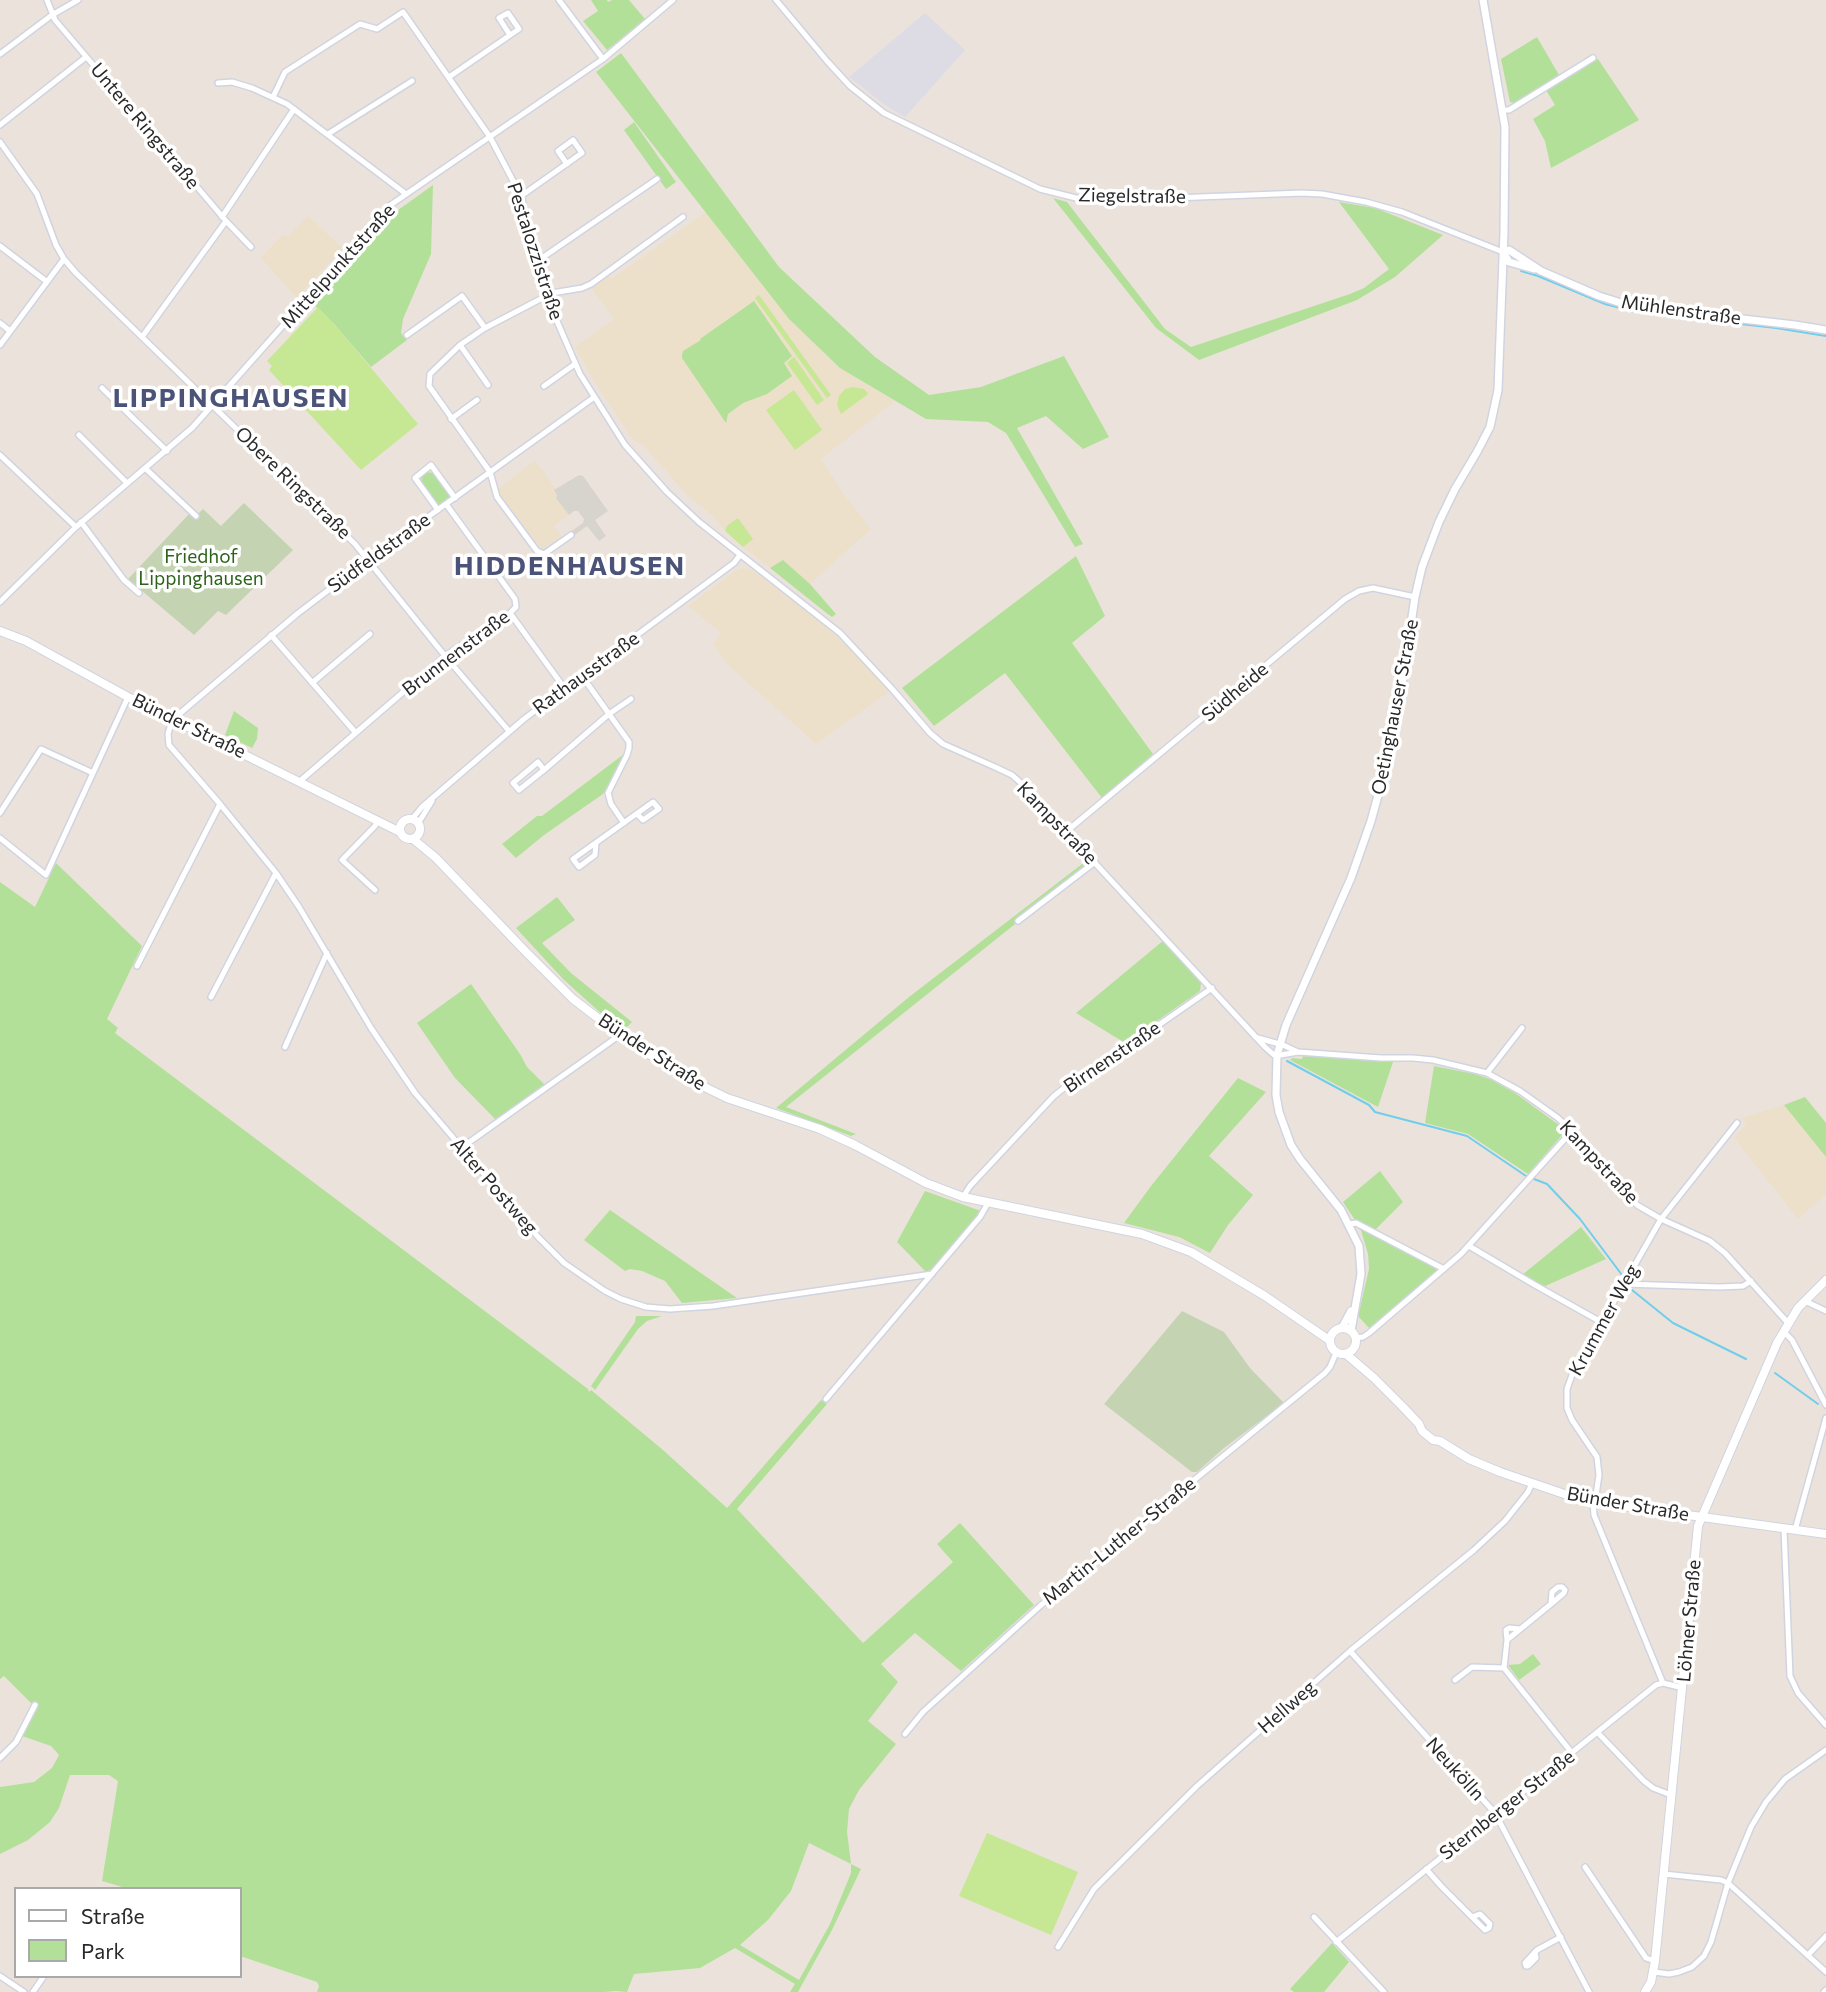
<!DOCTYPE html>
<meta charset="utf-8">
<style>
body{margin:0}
#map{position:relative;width:1826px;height:1992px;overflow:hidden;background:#ebe3db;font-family:Commissioner,sans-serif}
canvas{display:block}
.legend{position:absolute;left:14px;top:1887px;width:228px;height:91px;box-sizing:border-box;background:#fff;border:2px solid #a9a9a9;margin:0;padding:9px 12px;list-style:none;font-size:21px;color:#292929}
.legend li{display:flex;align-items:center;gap:14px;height:35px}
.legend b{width:35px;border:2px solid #a9a9a9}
</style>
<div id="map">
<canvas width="1826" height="1992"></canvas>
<ul class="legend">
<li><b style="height:9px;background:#fff"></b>Straße</li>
<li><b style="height:19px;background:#b2e098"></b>Park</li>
</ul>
</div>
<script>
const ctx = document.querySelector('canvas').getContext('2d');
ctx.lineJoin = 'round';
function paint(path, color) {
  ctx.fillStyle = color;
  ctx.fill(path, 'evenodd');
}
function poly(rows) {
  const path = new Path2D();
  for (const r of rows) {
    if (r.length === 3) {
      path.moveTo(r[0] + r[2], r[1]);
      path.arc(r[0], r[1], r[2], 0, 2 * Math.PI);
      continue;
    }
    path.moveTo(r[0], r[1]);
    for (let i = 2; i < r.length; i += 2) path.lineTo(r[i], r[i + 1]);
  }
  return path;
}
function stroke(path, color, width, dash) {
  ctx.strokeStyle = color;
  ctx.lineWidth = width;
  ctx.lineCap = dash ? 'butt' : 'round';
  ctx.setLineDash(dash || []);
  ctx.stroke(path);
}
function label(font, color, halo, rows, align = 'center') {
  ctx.font = font + ' Commissioner,sans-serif';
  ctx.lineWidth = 7;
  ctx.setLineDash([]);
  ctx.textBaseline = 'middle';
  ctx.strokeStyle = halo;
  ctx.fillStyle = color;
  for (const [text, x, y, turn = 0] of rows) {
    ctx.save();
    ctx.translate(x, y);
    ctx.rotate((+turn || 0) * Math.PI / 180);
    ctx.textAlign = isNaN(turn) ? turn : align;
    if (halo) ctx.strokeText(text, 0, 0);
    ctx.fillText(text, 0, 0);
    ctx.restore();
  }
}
const industrial = poly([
 [925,13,965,50,905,117,885,105,849,77]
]);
const education = poly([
 [706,212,789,319,840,368,895,401,821,459,843,493,871,529,810,584,783,560,770,568,743,547,725,531,714,517,687,495,643,445,633,440,594,381,575,347,614,319,591,288,609,276,611,279],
 [308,216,343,248,297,298,261,258,283,234,287,237],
 [534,461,542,469,568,506,569,515,554,526,562,537,542,550,500,495,498,489],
 [742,568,749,569,759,575,825,626,858,657,890,691,816,744,728,665,713,644,721,633,688,606,736,570],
 [1784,1105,1826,1157,1826,1194,1798,1219,1734,1138,1746,1124,1742,1118]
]);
const green = poly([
 [591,0,607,0,608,2,612,0,629,0,645,19,607,50,583,21,598,11],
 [1537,37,1559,75,1514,103,1510,102,1501,59],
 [621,53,779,267,875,357,929,395,981,387,1064,356,1109,437,1083,449,1046,416,1017,428,1083,544,1075,547,1006,433,988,422,926,419,840,368,789,319,596,72],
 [1598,59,1639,120,1551,168,1545,141,1533,119,1555,105,1546,90],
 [634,122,676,182,666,189,624,130],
 [433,185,431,254,403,319,401,333,407,340,371,367,335,325,312,303,394,213],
 [1053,198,1067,202,1165,329,1191,347,1350,294,1364,288,1389,269,1339,202,1375,208,1443,235,1395,277,1357,300,1199,360,1156,328],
 [754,301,792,356,784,363,792,376,767,394,743,403,728,414,726,423,682,358,682,355,683,351,701,340,700,339],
 [426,472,434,473,449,495,449,497,439,505,422,482,421,477],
 [1076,556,1105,616,1072,643,1153,754,1102,798,1005,673,934,726,902,688],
 [783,560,810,584,836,614,832,617,829,615,770,568],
 [234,711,258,728,257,739,252,748,225,735],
 [624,754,603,794,544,835,516,858,502,844,537,816,542,816],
 [1086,861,1089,865,786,1107,856,1134,851,1136,776,1108,909,997],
 [56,863,142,946,107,1019,118,1028,115,1033,522,1339,588,1389,589,1392,591,1390,663,1450,727,1508,821,1400,827,1404,737,1509,863,1643,953,1562,937,1544,960,1523,1034,1605,961,1671,915,1633,881,1664,898,1682,868,1721,896,1744,859,1790,849,1809,847,1832,851,1864,861,1869,832,1930,798,1992,790,1992,795,1984,735,1948,700,1968,634,1974,627,1992,616,1991,604,1992,317,1992,319,1986,317,1982,240,1956,240,1889,129,1889,102,1881,118,1781,109,1775,70,1775,59,1808,50,1822,28,1840,0,1854,0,1787,34,1782,52,1768,59,1755,51,1746,22,1736,36,1708,4,1676,0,1679,0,882,35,907],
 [809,1843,851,1864,851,1873,830,1924,799,1980,740,1945,768,1920,791,1891],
 [557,897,575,920,542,943,571,973,632,1022,622,1032,564,980,516,928],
 [1164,940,1201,983,1200,991,1125,1043,1076,1013],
 [471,984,520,1054,527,1067,545,1085,496,1120,455,1078,417,1023],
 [1303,1056,1393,1062,1378,1107,1290,1060,1292,1058,1302,1059],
 [1434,1066,1475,1074,1492,1080,1515,1093,1563,1128,1563,1134,1528,1174,1468,1134,1425,1123],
 [1238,1078,1266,1092,1209,1156,1253,1195,1228,1225,1210,1253,1179,1237,1124,1223,1151,1186],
 [1805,1097,1826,1123,1826,1157,1784,1105],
 [1380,1171,1403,1202,1374,1231,1357,1223,1343,1202],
 [925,1191,981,1211,935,1267,926,1272,897,1242],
 [610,1210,737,1298,682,1303,665,1281,642,1271,630,1269,625,1271,584,1240],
 [1360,1227,1435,1266,1436,1268,1436,1271,1369,1328,1358,1316,1369,1269,1368,1254],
 [1581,1227,1606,1259,1543,1287,1522,1275],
 [636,1316,662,1316,647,1321,638,1329,595,1390,591,1386,635,1322],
 [1533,1654,1541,1664,1519,1680,1508,1665,1520,1664],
 [1332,1943,1349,1962,1324,1992,1294,1992,1290,1989]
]);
const cemetery = poly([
 [244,503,293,550,226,615,218,611,194,635,128,579,189,514,194,518,203,509,221,526],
 [1182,1311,1224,1332,1250,1368,1284,1403,1224,1448,1197,1472,1192,1472,1104,1404]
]);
const pitch = poly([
 [759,295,831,395,827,398,755,298],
 [318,307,335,325,418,424,361,470,269,370,272,366,267,361],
 [794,357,824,400,817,405,787,363],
 [853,387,864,389,868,394,841,414,837,405,839,396,845,389],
 [794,390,822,430,795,450,766,410],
 [738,518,753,539,743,547,725,531,727,526],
 [987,1833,1078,1872,1051,1935,959,1896]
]);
const plaza = poly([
 [579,475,583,476,608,511,595,520,606,536,599,541,587,526,572,537,569,533,583,523,584,519,578,511,574,511,569,515,556,498,557,495,554,490]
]);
const stream = poly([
 [1521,271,1538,276,1605,304,1624,309],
 [1630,311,1681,318],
 [1687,318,1776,328,1826,336],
 [1287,1061,1369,1105,1375,1112,1467,1136,1526,1176],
 [1534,1179,1547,1184,1580,1219,1622,1275],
 [1632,1290,1673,1323,1746,1359],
 [1775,1373,1818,1404]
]);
const minor = poly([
 [47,0,55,20,226,221,251,247],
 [559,0,603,59],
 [776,0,827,61,850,86,884,113,1040,189,1076,198,1147,199,1302,193,1322,194,1366,202,1402,212,1503,252],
 [0,54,52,15,78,0],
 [449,77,519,29,508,13,499,18,510,35],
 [218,83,232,82,252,88,287,104,406,194],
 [273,97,285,72,360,24,377,29,403,12,490,137,521,196,546,296,580,374,625,445,667,492,699,522,840,633,893,690,930,733,943,744,995,767,1012,775,1021,783,1265,1047,1274,1055,1281,1055,1298,1052,1381,1058,1413,1058,1433,1060,1487,1073,1520,1091,1558,1118,1583,1142,1625,1193,1637,1205,1661,1219,1710,1241,1725,1253,1788,1323],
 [1504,110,1509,110,1593,58],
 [0,125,86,57],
 [328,134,412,81],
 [0,142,37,194,56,245,64,259,76,273,355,544,445,656,509,731],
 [521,196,582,153,573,140,558,151,567,164],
 [222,217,294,109],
 [0,246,46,281],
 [536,262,657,179],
 [0,323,10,331],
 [407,335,462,296,485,328],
 [142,337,226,221],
 [0,345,64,259],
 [460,345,488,385],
 [544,386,575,364],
 [102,388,167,451],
 [593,398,368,560,297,614,178,715,171,724,168,734,169,745,220,804,276,873,299,907,371,1028,415,1093,538,1237,564,1263,580,1274,605,1291,621,1299,646,1307,670,1309,713,1306,932,1274],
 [451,419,477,400],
 [79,435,127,483],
 [0,455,76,527],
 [145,468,196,516],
 [438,510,415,478,431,465,455,498],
 [81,522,124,580,139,593],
 [571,535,544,554,537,551,497,497,490,472,429,386,430,374,460,345,485,328,552,293,582,288,591,284,683,217],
 [0,602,76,527,192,428,389,206,603,59,673,0],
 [510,613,565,689],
 [271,635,355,732],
 [582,676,629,742,629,748,627,755,608,793,611,804,624,823],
 [312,683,370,634],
 [544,770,538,762,513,783,519,790,544,770,609,714,631,699],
 [300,781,445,656,510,613,516,607,515,599,446,504],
 [0,813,41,749,93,773],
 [412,819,422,807,524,719,734,563,740,555],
 [419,822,432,801],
 [1067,831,1345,599,1359,591,1373,588,1415,597],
 [0,838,46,875,128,697],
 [596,843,595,855,579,867,573,859,653,802,659,809,643,820,637,814],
 [375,890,342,860,375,826,378,820],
 [1018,921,1095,862],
 [137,966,220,804],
 [211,997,276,873],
 [1258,1038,1283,1045,1298,1052],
 [285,1047,327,953],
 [1487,1073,1522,1028],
 [461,1148,620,1035],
 [963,1197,970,1186,1054,1096,1069,1084,1117,1054,1212,988],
 [1350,1224,1356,1223,1444,1269],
 [1469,1246,1535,1285,1601,1322],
 [1623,1284,1719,1287,1743,1286,1751,1281],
 [1805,1301,1826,1311],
 [1783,1331,1792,1340,1826,1405],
 [1355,1338,1363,1337,1369,1333,1461,1254,1572,1131],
 [826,1399,980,1217,988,1203],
 [1593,1502,1594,1515,1663,1683],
 [1595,1502,1599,1475,1597,1457,1572,1420,1567,1408,1567,1389,1572,1375,1661,1219,1737,1123],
 [1784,1529,1790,1676,1798,1693,1826,1725],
 [1795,1530,1826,1418],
 [1551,1604,1552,1592,1558,1587,1562,1587,1565,1590,1564,1593,1551,1604,1507,1640,1504,1668,1572,1753],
 [1507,1640,1506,1630,1509,1628,1520,1629],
 [1350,1651,1495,1813,1589,1992],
 [1455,1680,1472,1667,1504,1668],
 [1598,1733,1644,1781,1653,1788,1671,1795],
 [905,1734,923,1712,1040,1606,1325,1373,1330,1367,1336,1353],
 [0,1758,16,1742,35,1705],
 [1585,1867,1646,1958,1655,1961],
 [1426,1869,1441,1886,1485,1930,1489,1928,1490,1924,1480,1914,1472,1917],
 [1664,1874,1721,1880,1728,1883,1826,1972],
 [1314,1917,1384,1992],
 [1336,1942,1656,1685,1663,1683,1683,1688],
 [1058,1947,1094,1889,1197,1786,1350,1651,1474,1550,1505,1521,1528,1492,1532,1483],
 [1535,1952,1536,1958,1528,1966,1526,1966,1525,1963,1537,1950,1561,1937],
 [1808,1955,1826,1936],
 [1654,1972,1669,1974,1679,1972,1692,1967,1704,1956,1711,1942,1728,1883,1751,1827,1766,1802,1785,1779,1826,1750],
 [0,1976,24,1992],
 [33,1992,44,1976],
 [1824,1992,1826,1990]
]);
const tertiary = poly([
 [1503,252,1509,250,1541,271,1599,296,1621,303,1647,308,1795,325,1826,330],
 [1503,252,1509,262,1534,269],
 [1342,1328,1351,1311],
 [1351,1331,1361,1274,1359,1246,1341,1210,1300,1159,1291,1145,1279,1112,1276,1095,1277,1055,1286,1025,1351,878,1371,821,1391,748,1400,698,1415,597,1422,567,1439,522,1455,489,1477,452,1490,427,1498,390,1504,232,1505,127,1483,0]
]);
const secondary = poly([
 [0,631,26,641,128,697,400,832],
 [410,829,10],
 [413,839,436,858,526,952,573,999,620,1035,682,1076,727,1098,820,1129,855,1145,926,1183,963,1197,1142,1234,1191,1252,1265,1296,1329,1340],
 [1343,1341,13],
 [1346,1354,1374,1378,1402,1406,1419,1424,1422,1431,1433,1440,1440,1441,1469,1459,1500,1472,1573,1497,1593,1502,1826,1534],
 [1645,1992,1651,1982,1655,1961,1698,1526,1777,1343,1798,1308,1826,1280]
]);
const streetNames = [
 ["Untere Ringstraße",145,126,50],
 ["Ziegelstraße",1132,196,1],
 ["Pestalozzistraße",535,251,72],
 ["Mittelpunktstraße",338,266,-48],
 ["Mühlenstraße",1681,310,8],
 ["Obere Ringstraße",293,483,44],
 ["Südfeldstraße",379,553,-36],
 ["Brunnenstraße",456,653,-37],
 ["Rathausstraße",586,673,-36],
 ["Südheide",1235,692,-40],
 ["Oetinghauser Straße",1395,707,-79],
 ["Bünder Straße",189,726,26],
 ["Kampstraße",1057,823,46],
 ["Bünder Straße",652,1052,33],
 ["Birnenstraße",1112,1057,-34],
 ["Kampstraße",1599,1162,47],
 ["Alter Postweg",494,1186,49],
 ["Krummer Weg",1604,1320,-61],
 ["Bünder Straße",1628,1504,10],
 ["Martin-Luther-Straße",1119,1541,-39],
 ["Löhner Straße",1689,1621,-85],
 ["Hellweg",1287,1707,-41],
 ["Neukölln",1455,1769,48],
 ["Sternberger Straße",1507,1805,-38]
];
const parkNames = [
 ["Friedhof",201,557],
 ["Lippinghausen",201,579]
];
const districtNames = [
 ["LIPPINGHAUSEN",231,398],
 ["HIDDENHAUSEN",570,566]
];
paint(industrial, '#dddbe3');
paint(education, '#ece0ca');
paint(green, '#b2e098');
paint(cemetery, '#c4d4b2');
paint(pitch, '#c6e794');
paint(plaza, '#d7d3cd');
stroke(stream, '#70cdeb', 2);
stroke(minor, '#d0d4e1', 8);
stroke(tertiary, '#d0d4e1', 10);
stroke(secondary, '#d0d4e1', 10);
stroke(minor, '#fff', 5);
stroke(tertiary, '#fff', 7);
stroke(secondary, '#fff', 8);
label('19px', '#292929', '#fff', streetNames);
label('19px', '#2c631b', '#fff', parkNames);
ctx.letterSpacing = '2px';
label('bold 26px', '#4b5478', '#fff', districtNames);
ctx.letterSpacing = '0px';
</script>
